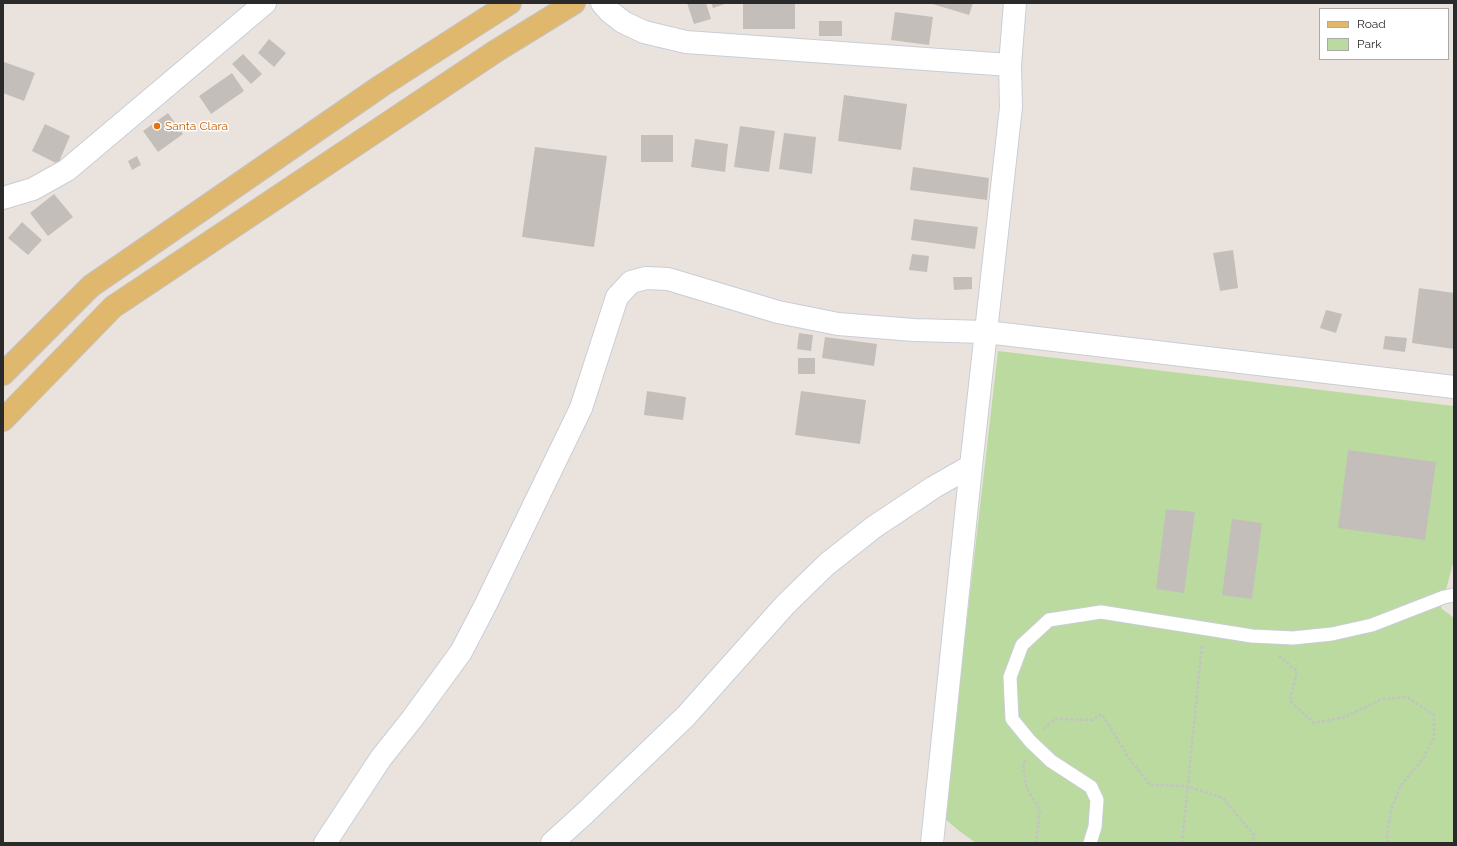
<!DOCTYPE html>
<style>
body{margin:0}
#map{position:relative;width:1457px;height:846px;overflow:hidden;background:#eae3dd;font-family:Raleway,sans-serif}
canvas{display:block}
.frame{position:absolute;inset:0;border:4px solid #2a2a2a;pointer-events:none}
.legend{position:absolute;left:1319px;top:8px;width:130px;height:52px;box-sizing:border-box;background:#fff;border:1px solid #aaa;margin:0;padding:5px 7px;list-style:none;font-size:12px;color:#2a2a2a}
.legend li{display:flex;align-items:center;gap:8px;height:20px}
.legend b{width:20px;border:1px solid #aaa}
</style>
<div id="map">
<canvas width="1457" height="846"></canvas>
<div class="frame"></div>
<ul class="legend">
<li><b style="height:5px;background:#dfb86d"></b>Road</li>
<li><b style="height:11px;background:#badaa0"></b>Park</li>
</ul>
</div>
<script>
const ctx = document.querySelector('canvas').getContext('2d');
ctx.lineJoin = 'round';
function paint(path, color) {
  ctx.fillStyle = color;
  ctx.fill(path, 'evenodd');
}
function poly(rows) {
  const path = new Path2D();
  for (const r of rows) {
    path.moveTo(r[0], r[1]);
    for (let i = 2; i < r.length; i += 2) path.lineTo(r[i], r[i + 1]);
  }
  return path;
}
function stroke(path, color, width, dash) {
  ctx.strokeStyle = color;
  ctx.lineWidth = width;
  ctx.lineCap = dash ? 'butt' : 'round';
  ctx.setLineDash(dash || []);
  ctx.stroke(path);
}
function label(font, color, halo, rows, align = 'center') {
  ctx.font = font + ' Raleway,sans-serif';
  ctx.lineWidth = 3;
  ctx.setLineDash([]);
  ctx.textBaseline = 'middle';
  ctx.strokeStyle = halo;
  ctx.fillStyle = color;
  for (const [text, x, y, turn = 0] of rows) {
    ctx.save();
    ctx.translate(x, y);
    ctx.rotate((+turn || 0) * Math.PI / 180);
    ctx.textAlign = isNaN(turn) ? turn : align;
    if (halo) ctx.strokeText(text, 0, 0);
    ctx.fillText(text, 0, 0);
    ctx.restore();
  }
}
const green = poly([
 [998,351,1454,406,1454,560,1441,608,1454,618,1454,829,1453,843,976,843,958,830,944,818]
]);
const building = poly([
 [687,3,706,3,711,19,694,24],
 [711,3,728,3,713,8],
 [743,3,795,3,795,29,743,29],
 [929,3,973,3,969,15],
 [895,12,933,17,929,45,891,40],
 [819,21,842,21,842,36,819,36],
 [269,39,286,53,274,67,258,53],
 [243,54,262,74,251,84,232,64],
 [4,62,35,73,24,101,3,93],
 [232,73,244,91,211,114,199,96],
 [844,95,907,104,901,150,838,141],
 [168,113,183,134,158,152,143,131],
 [45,124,70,136,58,164,32,151],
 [740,126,775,131,769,172,734,167],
 [784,133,816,137,812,174,779,169],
 [641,135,673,135,673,162,641,162],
 [695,139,728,144,725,172,691,167],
 [535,147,607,156,594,247,522,237],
 [137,156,141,165,132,170,128,161],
 [913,167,989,178,987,200,910,190],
 [54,194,73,217,48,236,30,213],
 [914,219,978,227,975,249,911,240],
 [22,222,42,240,28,255,8,238],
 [1233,250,1238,288,1220,291,1213,253],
 [912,254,929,256,927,272,909,270],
 [953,277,972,277,972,289,954,290],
 [1419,288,1454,293,1454,349,1412,343],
 [1326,310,1342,314,1336,333,1320,328],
 [799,333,813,335,811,351,797,349],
 [1385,336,1407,338,1405,352,1383,349],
 [825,337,877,344,874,366,822,358],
 [798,358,815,358,815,374,798,374],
 [647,391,686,397,683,420,644,415],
 [801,391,866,400,860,444,795,435],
 [1348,450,1436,462,1425,540,1338,528],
 [1166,509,1195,512,1184,593,1156,589],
 [1232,519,1262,523,1252,599,1222,595]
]);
const path = poly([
 [1279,656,1297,671,1290,701,1314,723,1345,717,1382,699,1407,697,1434,715,1434,737,1423,759,1401,785,1391,810,1387,835,1389,843],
 [1044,729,1055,719,1092,720,1102,714,1129,758,1150,785,1187,786,1223,798,1254,835,1253,843],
 [1025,760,1023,768,1027,789,1040,810,1036,843],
 [1182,843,1202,645]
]);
const lane = poly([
 [1090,843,1095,827,1097,800,1091,787,1051,761,1030,741,1012,719,1010,677,1022,645,1049,620,1101,612,1252,636,1293,638,1332,634,1372,625,1444,597,1454,595]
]);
const street = poly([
 [602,3,609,11,623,22,644,32,686,42,1010,65],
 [3,198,33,189,67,170,265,3],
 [325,843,381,758,412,719,461,652,486,604,581,408,617,297,631,282,646,278,668,279,778,312,838,324,914,330,986,332,1454,387],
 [552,843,584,814,686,716,785,605,827,564,874,527,934,487,971,466],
 [932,843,971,466,1011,107,1010,65,1015,3]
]);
const primary = poly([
 [3,374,91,286,381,86,510,3],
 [3,420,113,307,496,51,574,3]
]);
const markers = [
 [157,126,4,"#e8710a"]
];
const foodNames = [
 ["Santa Clara",165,126]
];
paint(green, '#badaa0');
paint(building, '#c3beb9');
stroke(lane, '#c9cdd6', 15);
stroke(street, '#c9cdd6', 24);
stroke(primary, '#c3c3c3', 24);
stroke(path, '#c3c3c3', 2.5, [3, 2]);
stroke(lane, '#fff', 13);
stroke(street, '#fff', 22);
stroke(primary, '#dfb86d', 22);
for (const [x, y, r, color] of markers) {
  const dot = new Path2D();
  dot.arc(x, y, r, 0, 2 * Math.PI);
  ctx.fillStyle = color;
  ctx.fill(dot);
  stroke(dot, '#fff', 1.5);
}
label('12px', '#c56008', '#fff', foodNames, 'left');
</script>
